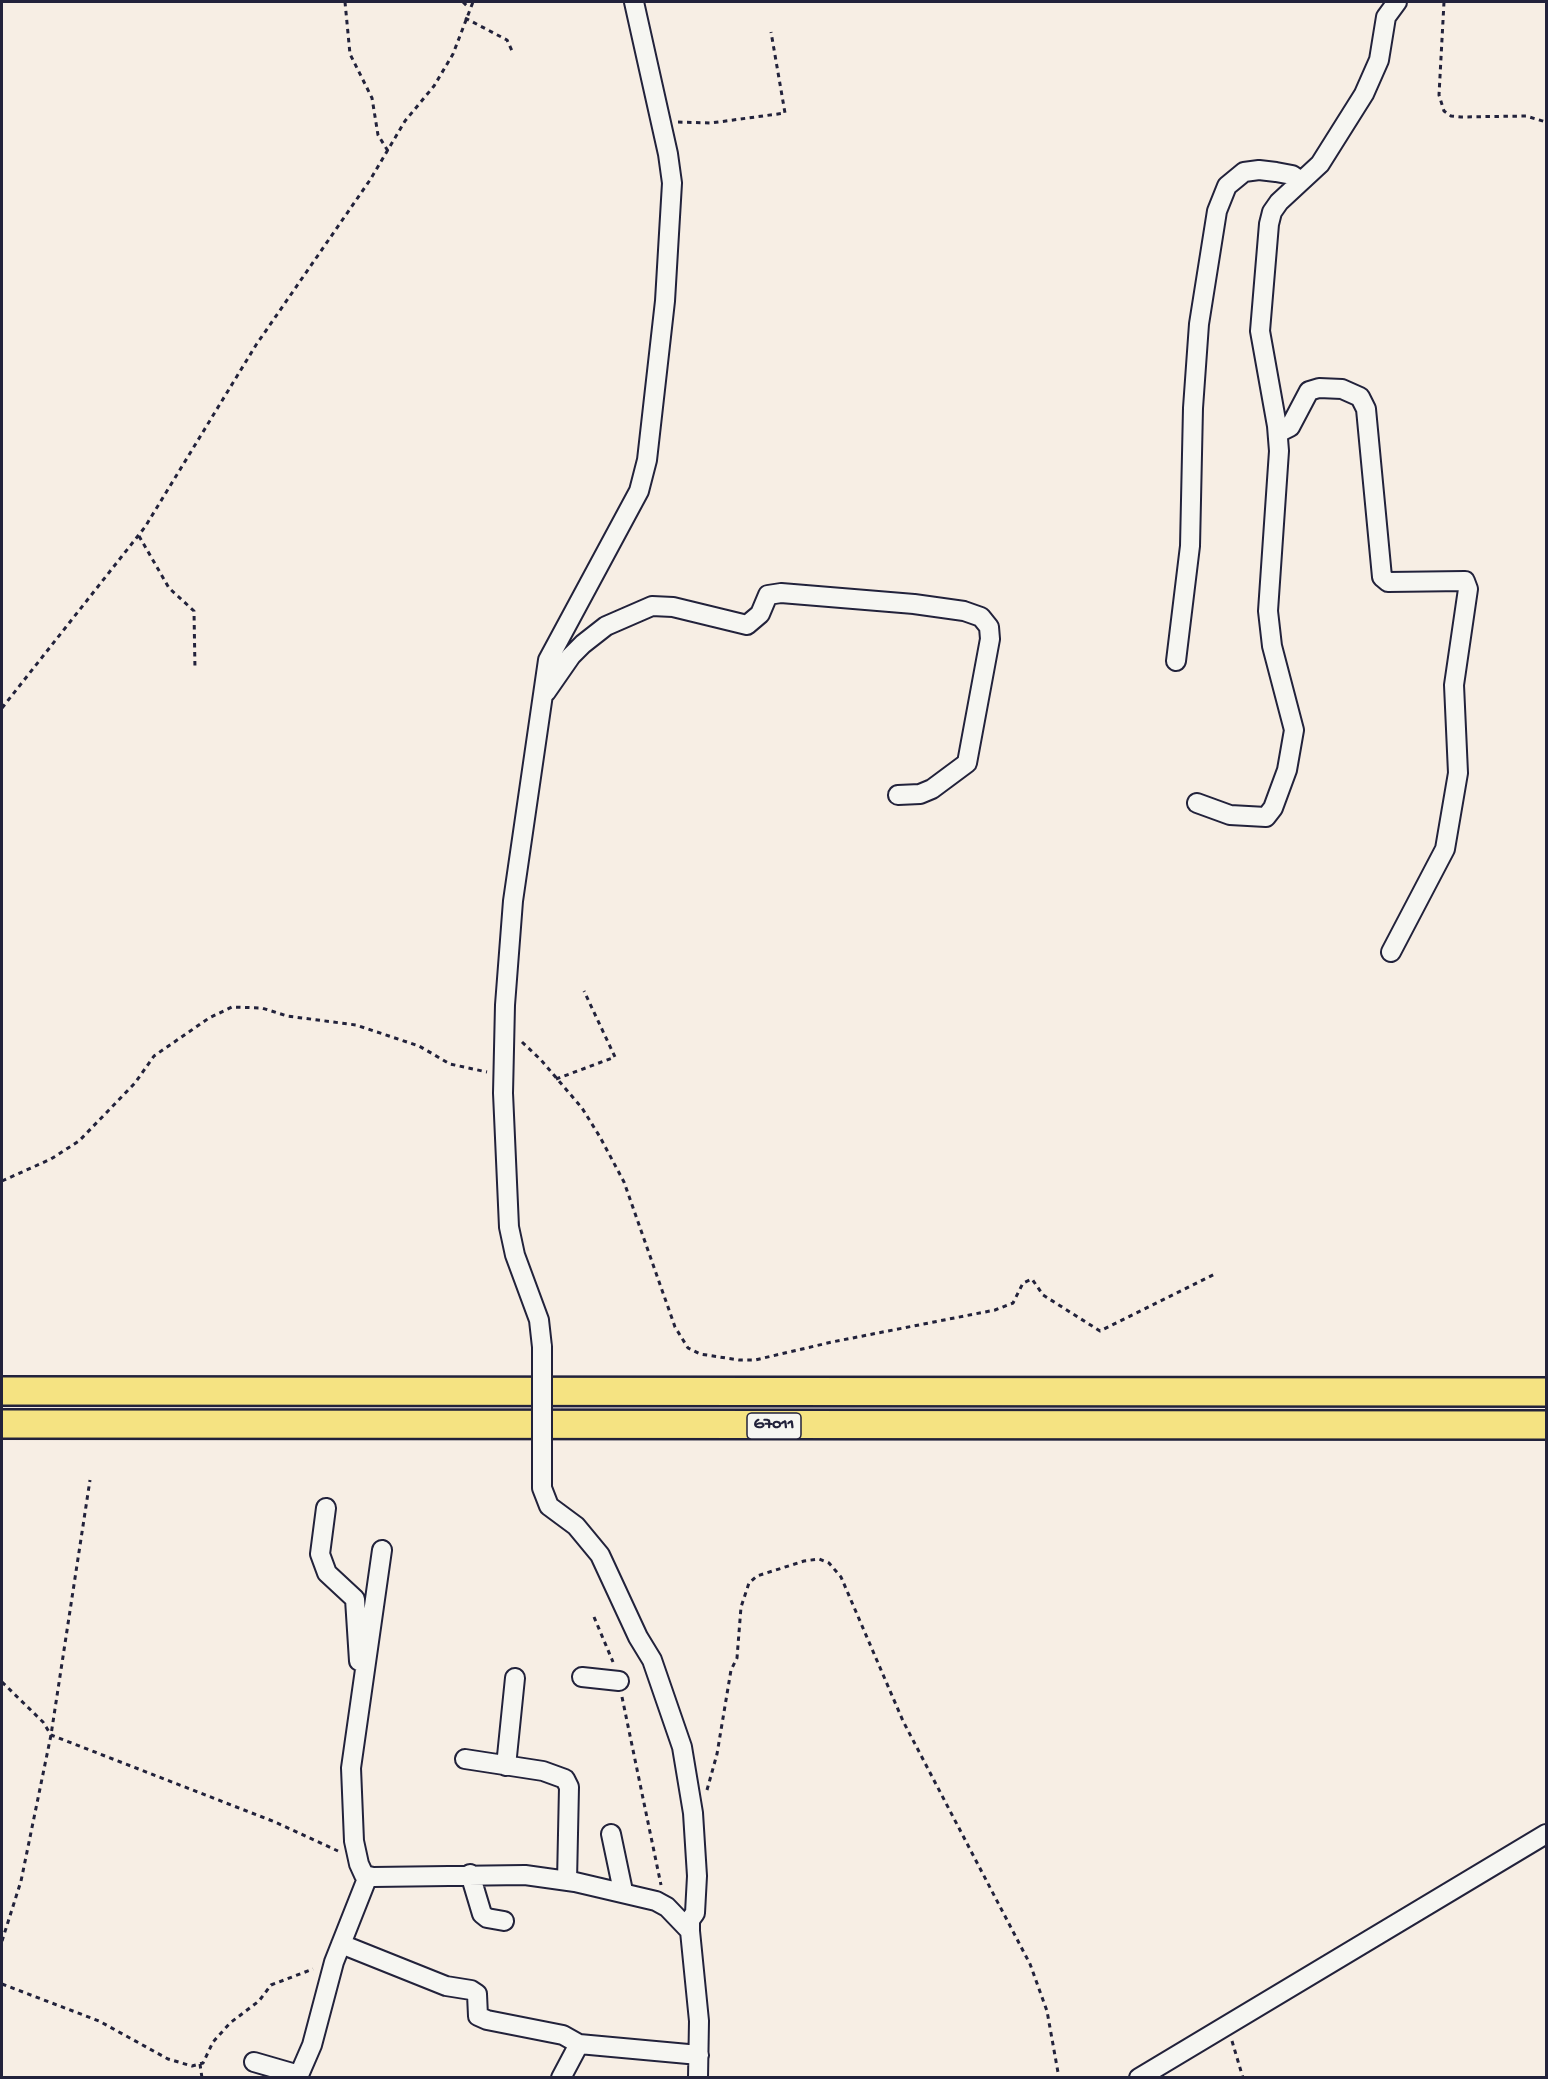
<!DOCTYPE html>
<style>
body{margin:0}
#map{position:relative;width:1548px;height:2079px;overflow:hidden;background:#f7eee4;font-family:"Gochi Hand",sans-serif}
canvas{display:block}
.frame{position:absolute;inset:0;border:3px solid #22223b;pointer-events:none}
</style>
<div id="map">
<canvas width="1548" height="2079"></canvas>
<div class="frame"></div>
</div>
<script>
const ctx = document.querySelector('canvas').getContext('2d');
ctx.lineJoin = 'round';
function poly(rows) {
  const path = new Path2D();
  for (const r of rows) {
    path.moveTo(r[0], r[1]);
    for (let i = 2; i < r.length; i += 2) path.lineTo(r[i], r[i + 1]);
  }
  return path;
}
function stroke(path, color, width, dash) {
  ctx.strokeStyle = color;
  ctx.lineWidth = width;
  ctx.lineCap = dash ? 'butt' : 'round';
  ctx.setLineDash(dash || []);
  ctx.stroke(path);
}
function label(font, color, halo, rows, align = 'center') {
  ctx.font = font + ' "Gochi Hand",sans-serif';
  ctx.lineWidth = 5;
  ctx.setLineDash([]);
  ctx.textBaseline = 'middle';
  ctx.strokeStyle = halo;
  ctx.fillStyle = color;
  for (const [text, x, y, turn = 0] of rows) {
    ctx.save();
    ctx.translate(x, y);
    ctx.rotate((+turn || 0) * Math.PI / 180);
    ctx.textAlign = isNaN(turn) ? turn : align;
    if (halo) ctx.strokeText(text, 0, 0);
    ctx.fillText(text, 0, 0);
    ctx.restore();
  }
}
const path = poly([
 [345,2,350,54,372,98,378,135,388,151],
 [463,2,469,8],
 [1444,2,1439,95,1444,111,1451,116,1461,117,1526,116,1546,122],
 [465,18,507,40,513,53],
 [678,122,711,123,785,113,771,32],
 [139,536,169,588,194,611,195,670],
 [2,708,145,527,256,345,370,180,405,121,434,86,453,54,473,2],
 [522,1042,541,1060,582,1108,600,1137,624,1182,675,1327,688,1348,700,1354,739,1360,755,1360,832,1342,995,1310,1013,1303,1023,1283,1032,1279,1043,1295,1100,1331,1217,1273],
 [556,1079,615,1057,584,991],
 [2,1181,51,1159,79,1141,135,1083,154,1056,209,1018,232,1007,262,1008,287,1016,356,1025,419,1046,450,1064,487,1072],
 [594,1617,613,1662],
 [2,1682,43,1722,51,1735,275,1822,338,1851],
 [622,1697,661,1885],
 [707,1790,717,1754,731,1670,737,1658,741,1607,749,1583,757,1576,804,1561,819,1559,829,1563,841,1577,903,1721,1030,1964,1047,2011,1059,2078],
 [2,1941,21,1881,51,1735,90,1480],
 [2,1984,99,2021,168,2059,192,2066,203,2063,213,2042,230,2023,259,2001,271,1985,313,1969],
 [1232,2041,1243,2078],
 [200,2064,202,2078]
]);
const minor = poly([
 [1278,433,1290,427,1309,391,1319,388,1342,389,1360,397,1366,409,1382,577,1388,582,1465,581,1468,589,1454,685,1458,773,1445,849,1391,952],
 [1176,661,1190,546,1193,408,1199,324,1217,211,1227,186,1244,172,1259,170,1276,172,1292,175,1301,181],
 [546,692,571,656,583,644,606,626,652,606,673,607,747,625,760,614,768,595,781,593,914,604,964,611,981,617,989,627,990,639,967,763,932,789,920,794,898,795],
 [1197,803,1230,815,1266,817,1273,808,1287,770,1294,730,1272,646,1268,611,1279,451,1277,426,1260,331,1269,224,1272,212,1279,202,1320,164,1364,94,1379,60,1386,17,1397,2],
 [542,1347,539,1320,515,1255,509,1227,503,1093,505,1005,513,901,548,660,639,491,647,460,665,301,672,183,668,154,634,2],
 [542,1470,542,1488,549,1506,576,1526,600,1555,638,1637,652,1660,682,1747,693,1813,697,1876,695,1913,690,1920,690,1931,699,2021,698,2078],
 [326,1508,320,1554,327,1573,355,1599,359,1661],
 [382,1550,351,1768,354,1841,359,1864,364,1875,373,1877,525,1875,575,1882,656,1901,667,1907,690,1931],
 [582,1677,619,1681],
 [465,1759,543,1771,565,1779,569,1787,567,1881],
 [506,1766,515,1678],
 [611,1834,623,1891],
 [470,1874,482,1914,487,1918,504,1921],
 [341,1944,446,1986,471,1990,477,1994,478,2016,487,2020,563,2035,579,2044,699,2055],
 [254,2062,299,2075,312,2045,334,1962,368,1876],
 [561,2078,579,2044],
 [1139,2078,1546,1834]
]);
const highway = poly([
 [2,1391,1546,1392],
 [2,1424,1546,1425]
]);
const minorBridge = poly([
 [542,1470,542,1347]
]);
const shields = [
 [774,1426,54]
];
const shieldNames = [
 ["G7011",774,1426]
];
stroke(minor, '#22223b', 22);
stroke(highway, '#22223b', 32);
stroke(path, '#22223b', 3, [4.5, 4.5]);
stroke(minor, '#f6f6f2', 18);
stroke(highway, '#f5e382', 27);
stroke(minorBridge, '#22223b', 22, []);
stroke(minorBridge, '#f6f6f2', 18);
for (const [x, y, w] of shields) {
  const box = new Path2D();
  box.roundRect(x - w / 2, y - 13, w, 26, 4.5);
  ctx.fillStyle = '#f6f6f2';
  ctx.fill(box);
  stroke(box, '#22223b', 1.5);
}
label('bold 16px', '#22223b', null, shieldNames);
</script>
